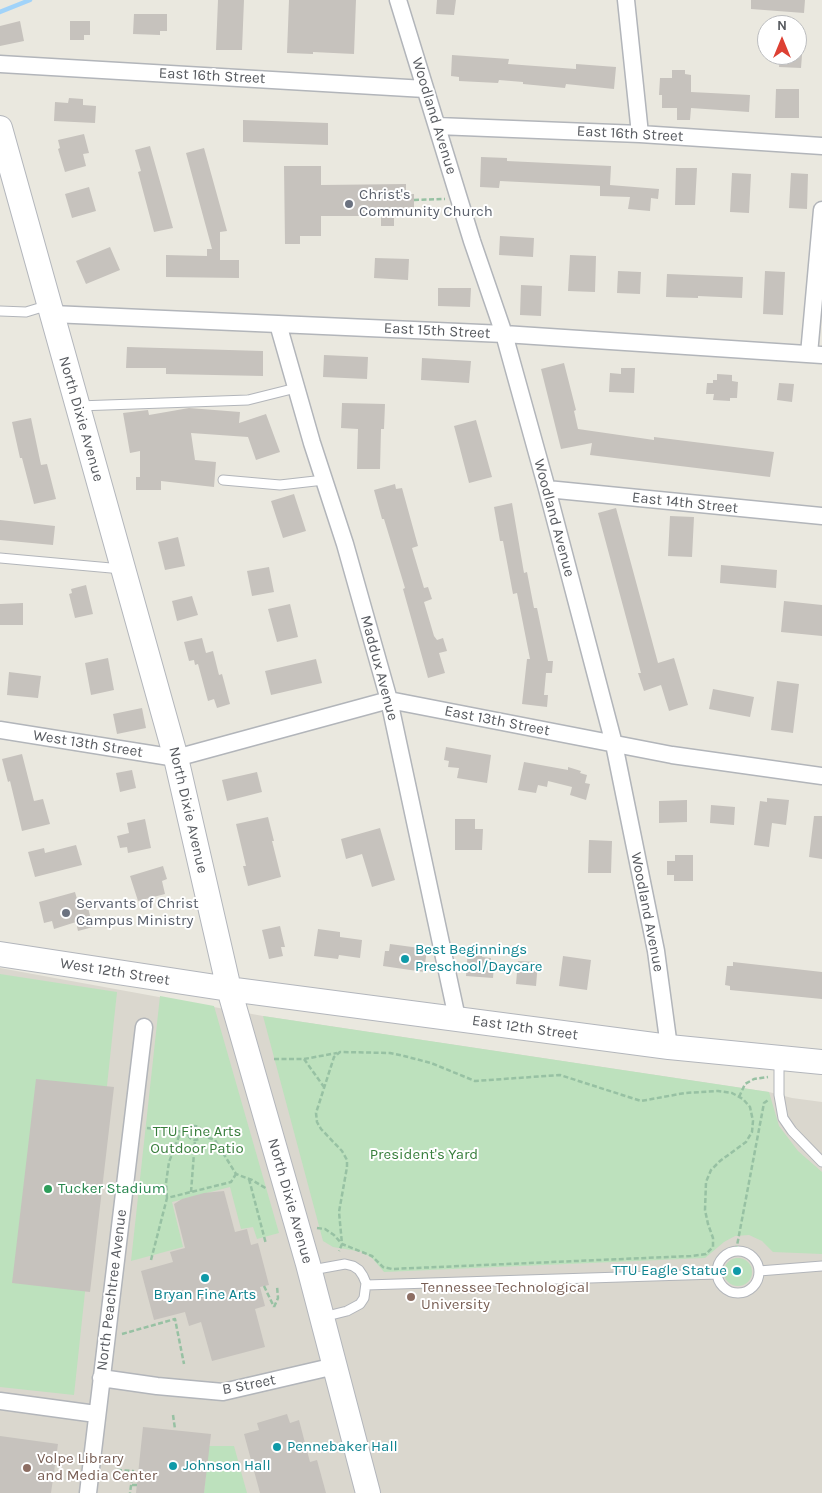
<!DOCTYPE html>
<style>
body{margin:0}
#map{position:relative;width:822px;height:1493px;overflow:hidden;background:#eae8df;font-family:Karla,sans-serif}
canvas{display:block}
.north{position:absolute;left:757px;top:15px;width:50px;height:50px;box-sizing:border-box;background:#fff;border:1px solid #bcbdbf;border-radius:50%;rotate:0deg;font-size:14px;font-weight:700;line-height:20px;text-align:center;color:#585b60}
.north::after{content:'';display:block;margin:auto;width:18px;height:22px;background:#dd4033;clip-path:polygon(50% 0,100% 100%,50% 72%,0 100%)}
</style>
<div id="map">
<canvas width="822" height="1493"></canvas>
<div class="north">N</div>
</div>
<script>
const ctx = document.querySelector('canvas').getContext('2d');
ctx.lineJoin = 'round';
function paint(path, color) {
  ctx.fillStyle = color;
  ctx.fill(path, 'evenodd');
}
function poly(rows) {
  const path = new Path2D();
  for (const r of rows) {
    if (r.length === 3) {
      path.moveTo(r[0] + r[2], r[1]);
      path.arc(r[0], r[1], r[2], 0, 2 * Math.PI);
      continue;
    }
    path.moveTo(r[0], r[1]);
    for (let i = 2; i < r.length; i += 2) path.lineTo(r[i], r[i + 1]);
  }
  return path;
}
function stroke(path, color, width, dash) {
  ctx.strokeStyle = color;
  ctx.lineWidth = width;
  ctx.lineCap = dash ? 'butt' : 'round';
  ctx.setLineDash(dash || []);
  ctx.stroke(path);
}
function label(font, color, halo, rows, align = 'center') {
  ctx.font = font + ' Karla,sans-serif';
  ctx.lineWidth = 4;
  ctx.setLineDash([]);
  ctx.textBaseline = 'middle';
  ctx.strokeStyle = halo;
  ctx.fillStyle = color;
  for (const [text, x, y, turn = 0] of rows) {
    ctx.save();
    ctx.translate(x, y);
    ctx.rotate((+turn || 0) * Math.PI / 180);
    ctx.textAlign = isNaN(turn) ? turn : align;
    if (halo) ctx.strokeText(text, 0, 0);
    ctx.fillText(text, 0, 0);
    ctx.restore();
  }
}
const education = poly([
 [0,968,263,1016,769,1092,792,1098,822,1102,822,1493,0,1493]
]);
const green = poly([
 [0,974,117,992,74,1395,0,1387],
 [160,996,214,1006,279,1233,257,1239,253,1227,241,1229,230,1187,172,1202,183,1247,131,1261],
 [263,1016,769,1092,779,1126,798,1151,822,1172,822,1254,773,1252,762,1241,749,1235,735,1236,724,1242,705,1258,384,1272,373,1259,363,1252,333,1247,323,1241],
 [738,1272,14],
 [209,1446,234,1446,247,1493,204,1493]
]);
const stream = poly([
 [0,12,30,0]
]);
const building = poly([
 [218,0,244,0,242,50,216,50],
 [289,0,356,0,354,54,313,52,313,54,287,53],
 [437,0,456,0,454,15,436,14],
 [751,0,805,0,804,13,751,9],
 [134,14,167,14,167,31,160,31,160,35,133,34],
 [20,21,24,41,0,46,0,26],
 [70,21,90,21,90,35,84,35,84,40,70,40],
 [452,55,509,59,508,64,576,69,576,64,616,67,614,89,566,84,565,88,523,84,523,82,499,80,498,83,459,81,459,77,451,76],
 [780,55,802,55,801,68,779,67],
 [672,70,685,70,685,74,691,75,691,92,750,95,749,112,691,108,690,120,677,120,677,108,662,108,662,95,659,95,660,78,672,78],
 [776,89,799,89,799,118,775,118],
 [69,98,83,99,83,105,96,106,95,123,54,121,55,102,68,103],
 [243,120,328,123,328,145,243,142],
 [84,134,89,153,83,154,86,166,65,172,58,149,60,148,58,140],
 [150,146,173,228,154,232,138,172,141,171,135,150],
 [204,148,227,231,220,232,220,260,239,260,239,278,166,277,166,255,207,256,207,249,212,249,186,153],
 [481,157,507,158,507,161,611,166,610,185,659,189,658,199,651,198,650,211,628,209,630,197,600,196,600,186,500,181,499,188,480,187],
 [284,166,321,166,321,185,406,184,406,194,414,194,414,208,405,208,405,216,394,217,394,226,381,226,381,216,321,216,321,236,300,236,300,244,285,244],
 [676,168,697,168,695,205,675,205],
 [732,173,751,174,749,213,730,212],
 [791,173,808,174,807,209,789,208],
 [89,187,96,211,72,218,65,194],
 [500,236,534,238,533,257,499,255],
 [110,247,120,270,86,284,76,261],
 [570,255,596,256,595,292,568,291],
 [375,258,409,259,408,280,374,278],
 [618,271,641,272,640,294,617,293],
 [765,271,785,272,783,315,763,314],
 [667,274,743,277,742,298,698,296,698,298,666,297],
 [521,285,542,286,541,316,520,315],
 [438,288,471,288,470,307,438,306],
 [127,347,263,351,263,376,166,374,166,368,126,368],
 [324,355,368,357,367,379,323,377],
 [422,358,471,361,469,383,421,380],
 [564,363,576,410,574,411,578,429,654,440,654,437,774,452,770,477,590,455,592,443,561,449,541,369],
 [621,368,635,368,634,393,609,392,610,373,621,374],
 [717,374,732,375,732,381,738,382,737,398,730,398,730,401,713,400,714,394,706,394,707,383,713,383,713,380,717,380],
 [779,383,794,384,792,402,777,400],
 [342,403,385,404,384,429,381,429,380,469,357,469,358,429,341,428],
 [189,408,240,412,239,423,266,414,280,452,256,460,248,437,191,433,195,460,216,462,214,487,161,481,161,490,136,490,136,477,140,477,140,451,130,453,123,413,148,410,149,415],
 [31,418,41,465,47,464,56,499,34,504,22,458,20,458,12,422],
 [476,420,492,477,469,483,454,426],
 [395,484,396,489,402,488,418,546,412,548,424,588,428,587,432,599,424,602,434,636,437,640,443,638,447,651,439,653,445,673,428,678,403,589,405,588,384,519,382,519,374,490],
 [294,494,306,531,283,538,271,501],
 [512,503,524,573,527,572,534,608,537,608,548,661,553,661,552,673,546,673,544,695,548,695,547,707,522,704,527,659,530,659,517,593,513,594,503,541,500,541,494,507],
 [616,508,658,663,674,658,688,705,669,711,661,685,644,691,638,673,641,673,598,513],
 [670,516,694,517,692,557,668,556],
 [0,520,55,526,53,545,0,540],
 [178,537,185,566,165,570,158,542],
 [721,565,777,570,776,588,720,583],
 [269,567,274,592,252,596,247,571],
 [86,585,93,614,75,618,69,594,72,593,71,589],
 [192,596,198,615,177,621,172,601],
 [784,601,822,605,822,636,781,632],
 [23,603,23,625,0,625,0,604],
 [290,604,298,637,277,642,268,609],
 [202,638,206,653,213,651,219,675,222,674,230,704,217,708,214,699,208,701,198,664,195,665,194,660,189,661,184,642],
 [108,658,114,690,91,695,85,663],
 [316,659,322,683,271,695,265,671],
 [9,672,41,676,38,698,7,695],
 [777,681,799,684,793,733,771,730],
 [713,689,754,697,750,717,709,709],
 [142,708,146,728,117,734,113,714],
 [446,747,491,755,487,783,457,778,459,768,448,767,449,761,444,760],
 [22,754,34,801,43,799,50,824,22,831,10,781,8,782,2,759],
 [524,762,568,770,568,767,581,771,580,773,587,775,585,783,590,784,586,800,570,795,572,787,548,781,547,787,538,785,536,793,518,790],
 [132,770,136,788,120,792,116,773],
 [257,772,262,792,227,801,222,780],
 [767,798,789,800,786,825,772,823,769,847,754,845,760,801,767,802],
 [687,800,687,822,659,823,659,801],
 [711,805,735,807,734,825,710,823],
 [814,816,822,816,822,859,809,857],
 [268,817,274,841,272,841,281,877,248,886,243,866,246,866,236,824],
 [145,819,151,848,128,853,127,847,120,848,117,836,129,833,127,823],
 [455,819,475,819,475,829,483,829,482,850,455,850],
 [380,828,395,880,372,887,362,854,346,859,341,839],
 [589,840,612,841,611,873,588,873],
 [76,845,82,865,35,877,28,852,44,848,45,853],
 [675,855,693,855,693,881,674,881,674,875,667,875,667,861,675,861],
 [163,866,167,879,162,881,165,894,138,901,130,876],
 [75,892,79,906,87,904,93,927,78,931,76,922,54,929,52,921,44,923,39,902],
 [280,926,285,947,281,947,283,956,269,959,262,930],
 [318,929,340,932,340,937,362,940,360,958,339,955,338,959,314,956],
 [390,944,427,949,424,972,383,966,385,951,389,951],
 [468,948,483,949,482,957,491,958,490,965,494,965,493,978,466,976],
 [563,956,591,960,587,990,559,986],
 [518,961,538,962,536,986,516,984],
 [733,962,822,972,822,999,730,990,730,986,725,985,727,966,733,966],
 [36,1079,114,1087,90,1292,12,1283],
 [224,1191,235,1232,247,1229,251,1245,258,1243,269,1285,260,1287,265,1306,255,1309,265,1347,212,1361,201,1322,189,1326,185,1312,154,1320,141,1271,173,1262,170,1252,185,1248,174,1204,182,1199,204,1193],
 [287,1414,290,1423,299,1420,310,1462,317,1460,326,1493,260,1493,244,1434,259,1430,257,1423],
 [143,1427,211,1434,204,1493,136,1493],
 [0,1436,58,1444,51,1493,0,1493]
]);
const path = poly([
 [414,200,445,199],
 [274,1059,304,1059,324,1087],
 [304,1059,337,1053],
 [739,1097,745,1084,754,1079,768,1077],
 [195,1133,7],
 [147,1128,188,1132],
 [201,1135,215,1140,236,1174,252,1180,267,1189],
 [249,1179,266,1244],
 [191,1192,195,1140],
 [167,1198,166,1183,169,1162,181,1131],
 [317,1228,325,1229,334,1235,342,1244,372,1256,383,1267,392,1269,691,1256,706,1254,713,1247,713,1238,708,1224,705,1210,706,1182,711,1170,720,1161,746,1142,752,1132,753,1121,750,1107,743,1099,732,1093,718,1091,685,1093,641,1101,560,1075,475,1081,431,1063,404,1056,390,1053,340,1052,334,1057,316,1113,317,1122,321,1129,342,1151,347,1160,347,1167,339,1212,342,1244,339,1251],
 [736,1251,764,1103,768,1100],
 [151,1260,167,1198,231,1182,236,1174],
 [264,1286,274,1307],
 [274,1307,278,1298,277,1286],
 [122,1334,175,1319,184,1364],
 [173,1415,175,1429],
 [117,1470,133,1471,130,1493],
 [132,1485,137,1485]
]);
const lane = poly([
 [0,311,26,312,49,305],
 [78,406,248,400,296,388],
 [223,480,280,485,324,480],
 [0,558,122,569],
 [779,1058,779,1095,783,1118,792,1131,822,1162],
 [738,1272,21],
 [312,1270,345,1264,353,1266,359,1270,363,1276,366,1283,364,1298,360,1304,347,1311,323,1317],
 [759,1271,822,1266],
 [366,1285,717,1274]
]);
const street = poly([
 [398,0,472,241,504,334,547,489,614,744,656,951,669,1047],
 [626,0,640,134],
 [0,64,425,89],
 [437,126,640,134,822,146],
 [52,314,504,334,822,355],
 [278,324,312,443,345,544,389,700,457,1018],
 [809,354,822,210],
 [547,489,822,516],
 [0,730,176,758,389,700,672,755,822,776],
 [101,1378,157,1386,223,1392,335,1366],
 [0,1401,96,1414],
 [88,1493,144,1027]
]);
const secondary = poly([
 [0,128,176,758,229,989,308,1264,368,1493],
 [0,954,229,989,669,1047,822,1062]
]);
const markers = [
 [349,204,5,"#6b7280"],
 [66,913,5,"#6b7280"],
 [405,959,5,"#0f9aa8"],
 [48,1189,5,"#2e9e5b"],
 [737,1271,5,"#0f9aa8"],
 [205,1278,5,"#0f9aa8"],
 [411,1297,5,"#8d6e63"],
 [277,1447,5,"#0f9aa8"],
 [173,1466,5,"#0f9aa8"],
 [27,1468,5,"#8d6e63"]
];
const streetNames = [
 ["East 16th Street",212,76,3],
 ["Woodland Avenue",434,116,73],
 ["East 16th Street",630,134,3],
 ["East 15th Street",437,331,3],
 ["North Dixie Avenue",81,419,74],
 ["East 14th Street",685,503,6],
 ["Woodland Avenue",554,518,75],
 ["Maddux Avenue",379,668,75],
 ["East 13th Street",497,721,11],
 ["West 13th Street",88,744,9],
 ["North Dixie Avenue",188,810,77],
 ["Woodland Avenue",647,912,79],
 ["West 12th Street",115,972,9],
 ["East 12th Street",525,1028,8],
 ["North Dixie Avenue",290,1201,74],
 ["North Peachtree Avenue",112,1290,-83],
 ["B Street",249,1385,-11]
];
const worshipNames = [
 ["Christ's",359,195],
 ["Community Church",359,212],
 ["Servants of Christ",76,904],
 ["Campus Ministry",76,921]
];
const cultureNames = [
 ["Best Beginnings",415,950],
 ["Preschool/Daycare",415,967],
 ["TTU Eagle Statue",727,1271,"right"],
 ["Bryan Fine Arts",205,1295,"center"],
 ["Pennebaker Hall",287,1447],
 ["Johnson Hall",183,1466]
];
const parkNames = [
 ["TTU Fine Arts",197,1132],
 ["Outdoor Patio",197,1149],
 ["President's Yard",424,1155]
];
const leisureNames = [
 ["Tucker Stadium",58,1189]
];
const educationNames = [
 ["Tennessee Technological",421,1288],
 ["University",421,1305],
 ["Volpe Library",37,1459],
 ["and Media Center",37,1476]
];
paint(education, '#dad7ce');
paint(green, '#bde1bd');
stroke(stream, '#a1d3f9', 4.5);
paint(building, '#c6c2bd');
stroke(lane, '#b2b5ba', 11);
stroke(street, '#b2b5ba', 19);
stroke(secondary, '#b3b6bc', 26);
stroke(path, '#97c1a3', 2.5, [5, 2.5]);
stroke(lane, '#fff', 9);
stroke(street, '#fff', 16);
stroke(secondary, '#fff', 24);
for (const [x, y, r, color] of markers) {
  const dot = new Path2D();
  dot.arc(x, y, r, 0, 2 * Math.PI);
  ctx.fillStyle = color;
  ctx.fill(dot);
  stroke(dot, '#fff', 2);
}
label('15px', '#585b60', '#fff', streetNames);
label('15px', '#5b616d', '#fff', worshipNames, 'left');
label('15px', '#0d838f', '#fff', cultureNames, 'left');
label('15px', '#387e3c', '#fff', parkNames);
label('15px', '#27864d', '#fff', leisureNames, 'left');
label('15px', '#785e54', '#fff', educationNames, 'left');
</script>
